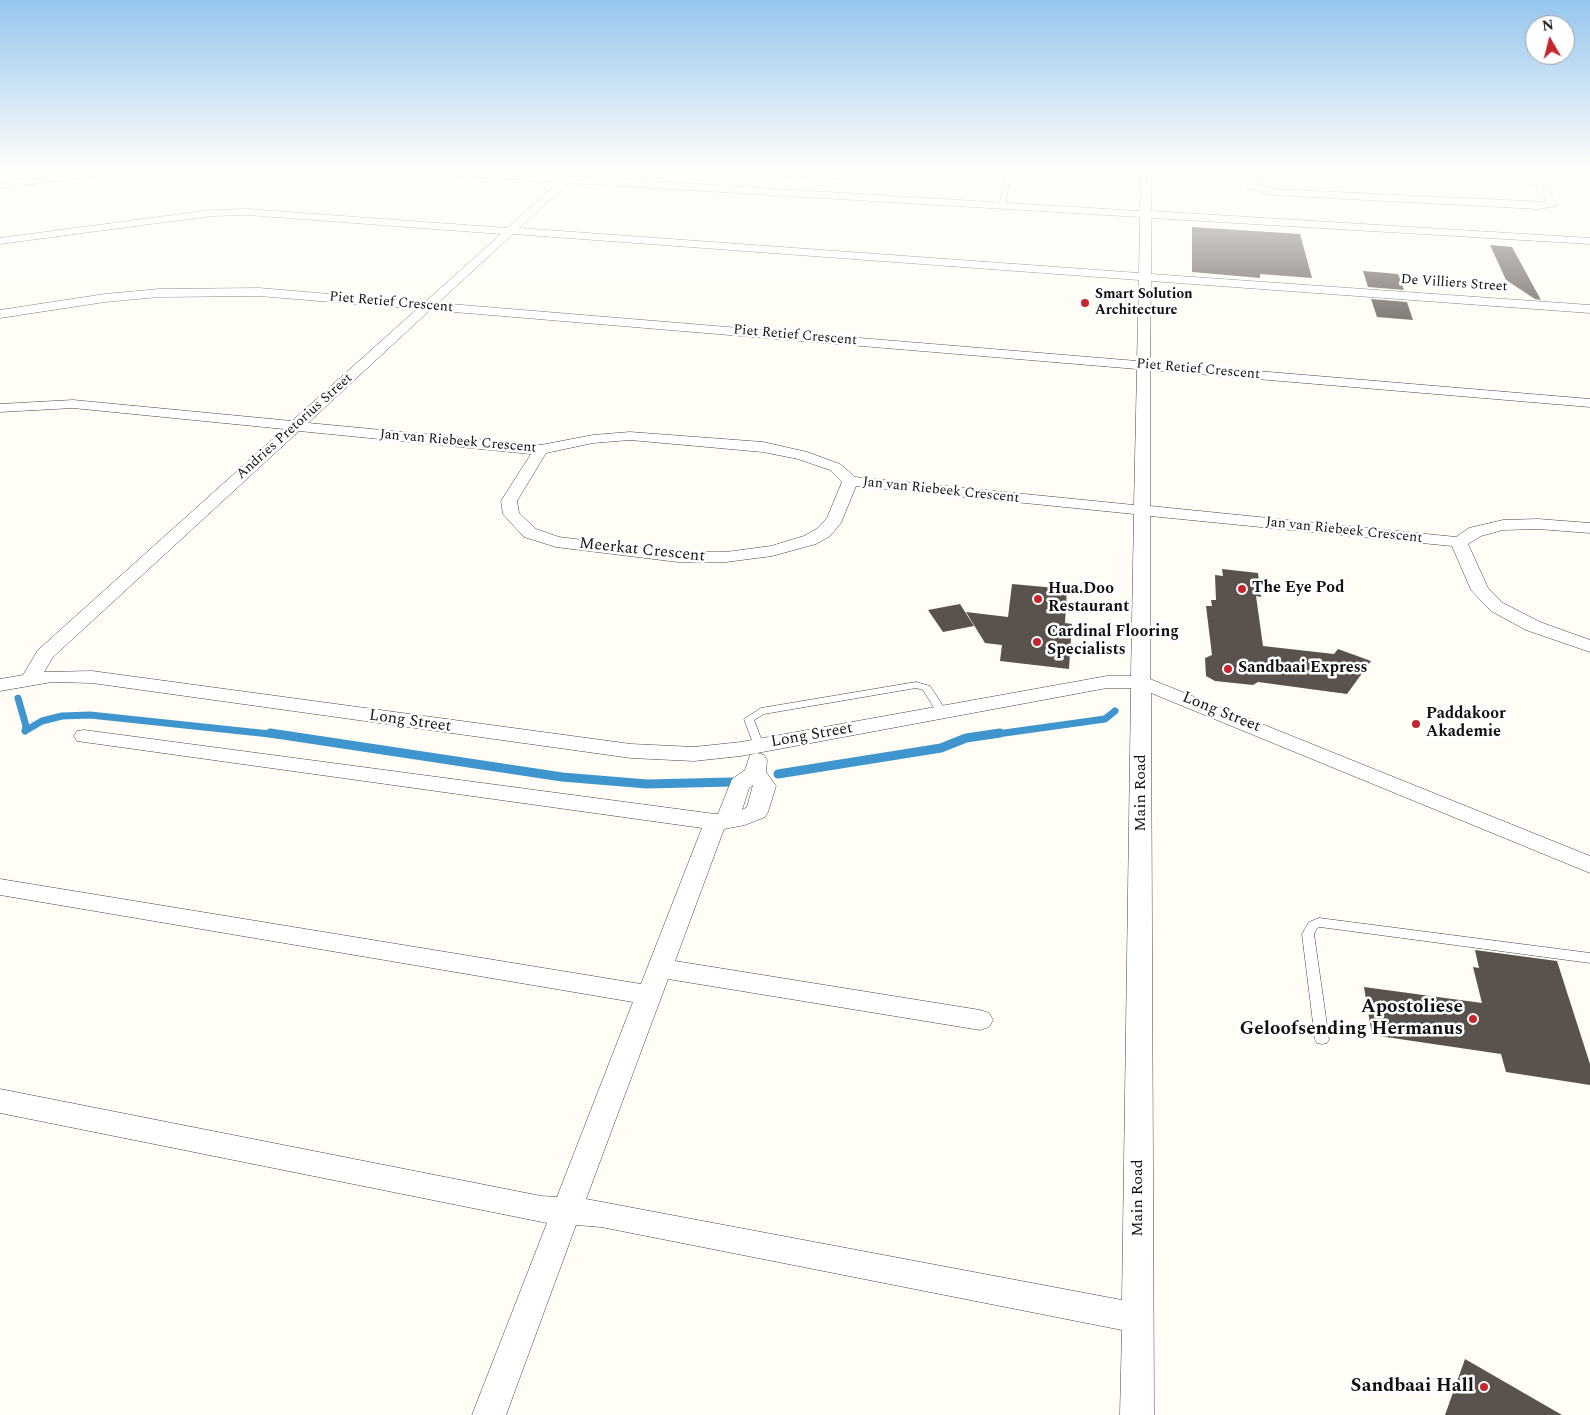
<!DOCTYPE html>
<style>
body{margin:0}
#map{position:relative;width:1590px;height:1415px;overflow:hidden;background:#fffdf5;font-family:Spectral,serif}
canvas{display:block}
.north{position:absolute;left:1525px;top:15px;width:50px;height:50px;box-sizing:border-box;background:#fff;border:1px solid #a0a0a0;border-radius:50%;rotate:352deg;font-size:14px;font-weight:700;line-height:20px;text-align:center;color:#111}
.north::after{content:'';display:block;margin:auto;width:18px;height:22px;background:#c4262e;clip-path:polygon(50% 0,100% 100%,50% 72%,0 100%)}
</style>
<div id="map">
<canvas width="1590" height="1415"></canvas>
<div class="north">N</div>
</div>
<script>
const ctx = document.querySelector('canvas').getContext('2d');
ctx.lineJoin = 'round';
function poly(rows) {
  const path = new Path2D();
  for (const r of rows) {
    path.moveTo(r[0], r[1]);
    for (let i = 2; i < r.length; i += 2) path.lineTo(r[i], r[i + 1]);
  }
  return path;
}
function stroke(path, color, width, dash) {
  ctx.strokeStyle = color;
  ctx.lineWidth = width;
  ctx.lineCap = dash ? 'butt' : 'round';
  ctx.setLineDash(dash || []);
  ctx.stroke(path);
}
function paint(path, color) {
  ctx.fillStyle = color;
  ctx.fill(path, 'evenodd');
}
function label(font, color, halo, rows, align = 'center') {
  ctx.font = font + ' Spectral,serif';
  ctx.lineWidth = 5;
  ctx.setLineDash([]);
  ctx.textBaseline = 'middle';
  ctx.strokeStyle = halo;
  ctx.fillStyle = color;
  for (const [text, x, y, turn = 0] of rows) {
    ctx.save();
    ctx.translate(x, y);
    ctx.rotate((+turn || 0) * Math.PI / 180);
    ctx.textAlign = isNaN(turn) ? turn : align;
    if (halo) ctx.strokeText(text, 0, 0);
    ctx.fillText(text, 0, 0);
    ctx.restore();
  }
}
const streamFar1 = poly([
 [18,698,26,726,25,731],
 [25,731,42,721,62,716,90,715,279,735],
 [990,735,1105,719,1115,711]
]);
const stream = poly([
 [270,733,562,777,647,784,732,782],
 [778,774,941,748,966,738,1000,733]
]);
const building = poly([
 [1192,227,1300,234,1312,278,1260,274,1260,278,1192,272],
 [1490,245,1512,247,1541,300,1535,299,1506,280],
 [1363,271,1398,274,1404,290,1368,287],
 [1371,299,1407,302,1413,320,1377,317],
 [1222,569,1258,573,1261,597,1256,596,1263,646,1334,654,1338,649,1371,661,1347,694,1258,682,1253,685,1215,681,1206,676,1205,658,1212,655,1206,606,1212,606,1211,600,1216,600,1215,575,1223,576],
 [1012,584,1067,589,1065,623,1072,624,1069,669,1000,661,1002,645,985,643,966,612,1008,617],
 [960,604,974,626,943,632,928,610],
 [1475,950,1557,961,1590,1064,1590,1085,1506,1072,1501,1054,1372,1035,1364,987,1482,1003,1473,967,1479,968],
 [1465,1359,1562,1415,1445,1415]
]);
const service = poly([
 [1006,171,1011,171,1005,206,1002,208,999,206,1006,171],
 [916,682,930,686,947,712,946,714,938,714,923,690,916,688,764,714,754,720,764,746,759,749,754,746,744,719,761,708,916,682],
 [1319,918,1590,953,1590,963,1320,927,1317,928,1314,934,1329,1039,1327,1043,1322,1044,1317,1043,1315,1039,1302,934,1309,922,1319,918]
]);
const minor = poly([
 [88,171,119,171,114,174,0,188,0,182,88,171],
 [423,171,481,171,718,185,729,171,739,171,728,186,1140,211,1141,171,1151,171,1151,211,1590,238,1590,244,1151,218,1151,274,1590,305,1590,313,1151,281,1150,362,1590,399,1590,407,1150,370,1150,506,1456,537,1469,528,1503,520,1538,519,1590,523,1590,533,1538,529,1503,530,1481,536,1468,544,1488,588,1503,603,1540,622,1590,640,1590,652,1526,630,1491,611,1471,590,1452,546,1150,516,1150,679,1590,856,1590,873,1151,693,1154,1415,1120,1415,1122,1330,601,1227,576,1225,506,1415,472,1415,547,1223,0,1113,0,1089,541,1196,557,1197,633,1002,0,895,0,879,641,984,702,828,84,742,77,741,74,736,77,731,84,730,715,814,718,814,732,779,745,770,750,755,757,753,764,755,767,760,766,772,776,786,768,812,765,817,745,825,724,829,675,961,980,1010,989,1013,993,1020,989,1027,980,1030,668,979,586,1199,1122,1300,1131,688,1107,688,741,756,694,761,631,758,92,683,52,682,0,691,0,679,23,675,38,650,284,429,73,408,0,412,0,404,73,400,292,421,417,309,259,296,159,297,105,302,0,318,0,310,105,294,159,289,259,288,425,302,501,234,247,215,211,216,0,244,0,238,211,210,247,209,507,228,558,182,428,174,423,171],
 [569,183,1140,217,1139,273,519,228,569,183],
 [513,234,1139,280,1137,361,438,303,513,234],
 [430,310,1137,369,1134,505,855,477,840,464,807,452,763,442,630,432,593,435,541,445,308,423,430,310],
 [299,431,531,454,501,501,503,514,524,537,556,547,678,562,726,562,772,556,816,544,830,536,841,523,856,486,1134,514,1131,676,1107,676,741,742,694,747,631,744,92,671,44,672,53,657,299,431],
 [630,440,763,452,798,459,830,470,842,482,827,518,818,528,804,536,771,546,726,552,678,552,559,537,536,529,519,513,517,501,546,453,593,443,630,440],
 [753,785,747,807,742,810,749,788,753,785],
 [752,171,836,173,856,171,850,177,836,179,757,174,752,171],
 [1244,171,1254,171,1257,183,1273,189,1547,202,1524,171,1534,171,1557,204,1556,206,1538,209,1272,195,1248,187,1244,171]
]);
const markers = [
 [1085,303,5,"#c4262e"],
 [1242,589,5,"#c4262e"],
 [1038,599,5,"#c4262e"],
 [1037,642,5,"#c4262e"],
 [1228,669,5,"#c4262e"],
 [1416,724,5,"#c4262e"],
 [1473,1019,5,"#c4262e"],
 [1484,1387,5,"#c4262e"]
];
const farStreetnames = [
 ["De Villiers Street",1454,284,4],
 ["Piet Retief Crescent",391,303,5],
 ["Piet Retief Crescent",795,336,5],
 ["Piet Retief Crescent",1198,370,5],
 ["Andries Pretorius Street",295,427,-42],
 ["Jan van Riebeek Crescent",458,442,5],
 ["Jan van Riebeek Crescent",941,491,6],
 ["Jan van Riebeek Crescent",1344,531,6]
];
const farPoinames = [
 ["Smart Solution",1095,295],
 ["Architecture",1095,311]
];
const streetNames = [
 ["Meerkat Crescent",642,551,6],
 ["Long Street",1221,713,22],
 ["Long Street",410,722,8],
 ["Long Street",812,736,-10],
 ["Main Road",1142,793,-90],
 ["Main Road",1139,1198,-90]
];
const poiNames = [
 ["The Eye Pod",1252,589],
 ["Hua.Doo",1048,590],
 ["Restaurant",1048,608],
 ["Cardinal Flooring",1047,633],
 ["Specialists",1047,651],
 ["Sandbaai Express",1238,669],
 ["Paddakoor",1426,715],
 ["Akademie",1426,733]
];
const nearPoinames = [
 ["Apostoliese",1463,1008],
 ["Geloofsending Hermanus",1463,1030],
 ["Sandbaai Hall",1474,1387]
];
stroke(streamFar1, '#3f96cf', 7);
stroke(stream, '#3f96cf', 9);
paint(building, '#5a524d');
stroke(service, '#444', 1);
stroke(minor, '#444', 1);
paint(service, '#fff');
paint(minor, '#fff');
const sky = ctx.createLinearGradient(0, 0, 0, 369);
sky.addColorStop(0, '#95c6ee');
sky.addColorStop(0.46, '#fffefa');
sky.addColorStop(1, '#fffefa00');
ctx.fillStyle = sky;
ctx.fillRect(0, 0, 1590, 369);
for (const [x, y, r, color] of markers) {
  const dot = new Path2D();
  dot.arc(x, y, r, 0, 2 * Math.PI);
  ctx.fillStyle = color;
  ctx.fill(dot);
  stroke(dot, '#fff', 2);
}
label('14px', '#111', '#fff', farStreetnames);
label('bold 14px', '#111', '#fff', farPoinames, 'left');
label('16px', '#111', '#fff', streetNames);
label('bold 16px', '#111', '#fff', poiNames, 'left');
label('bold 19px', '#111', '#fff', nearPoinames, 'right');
</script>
